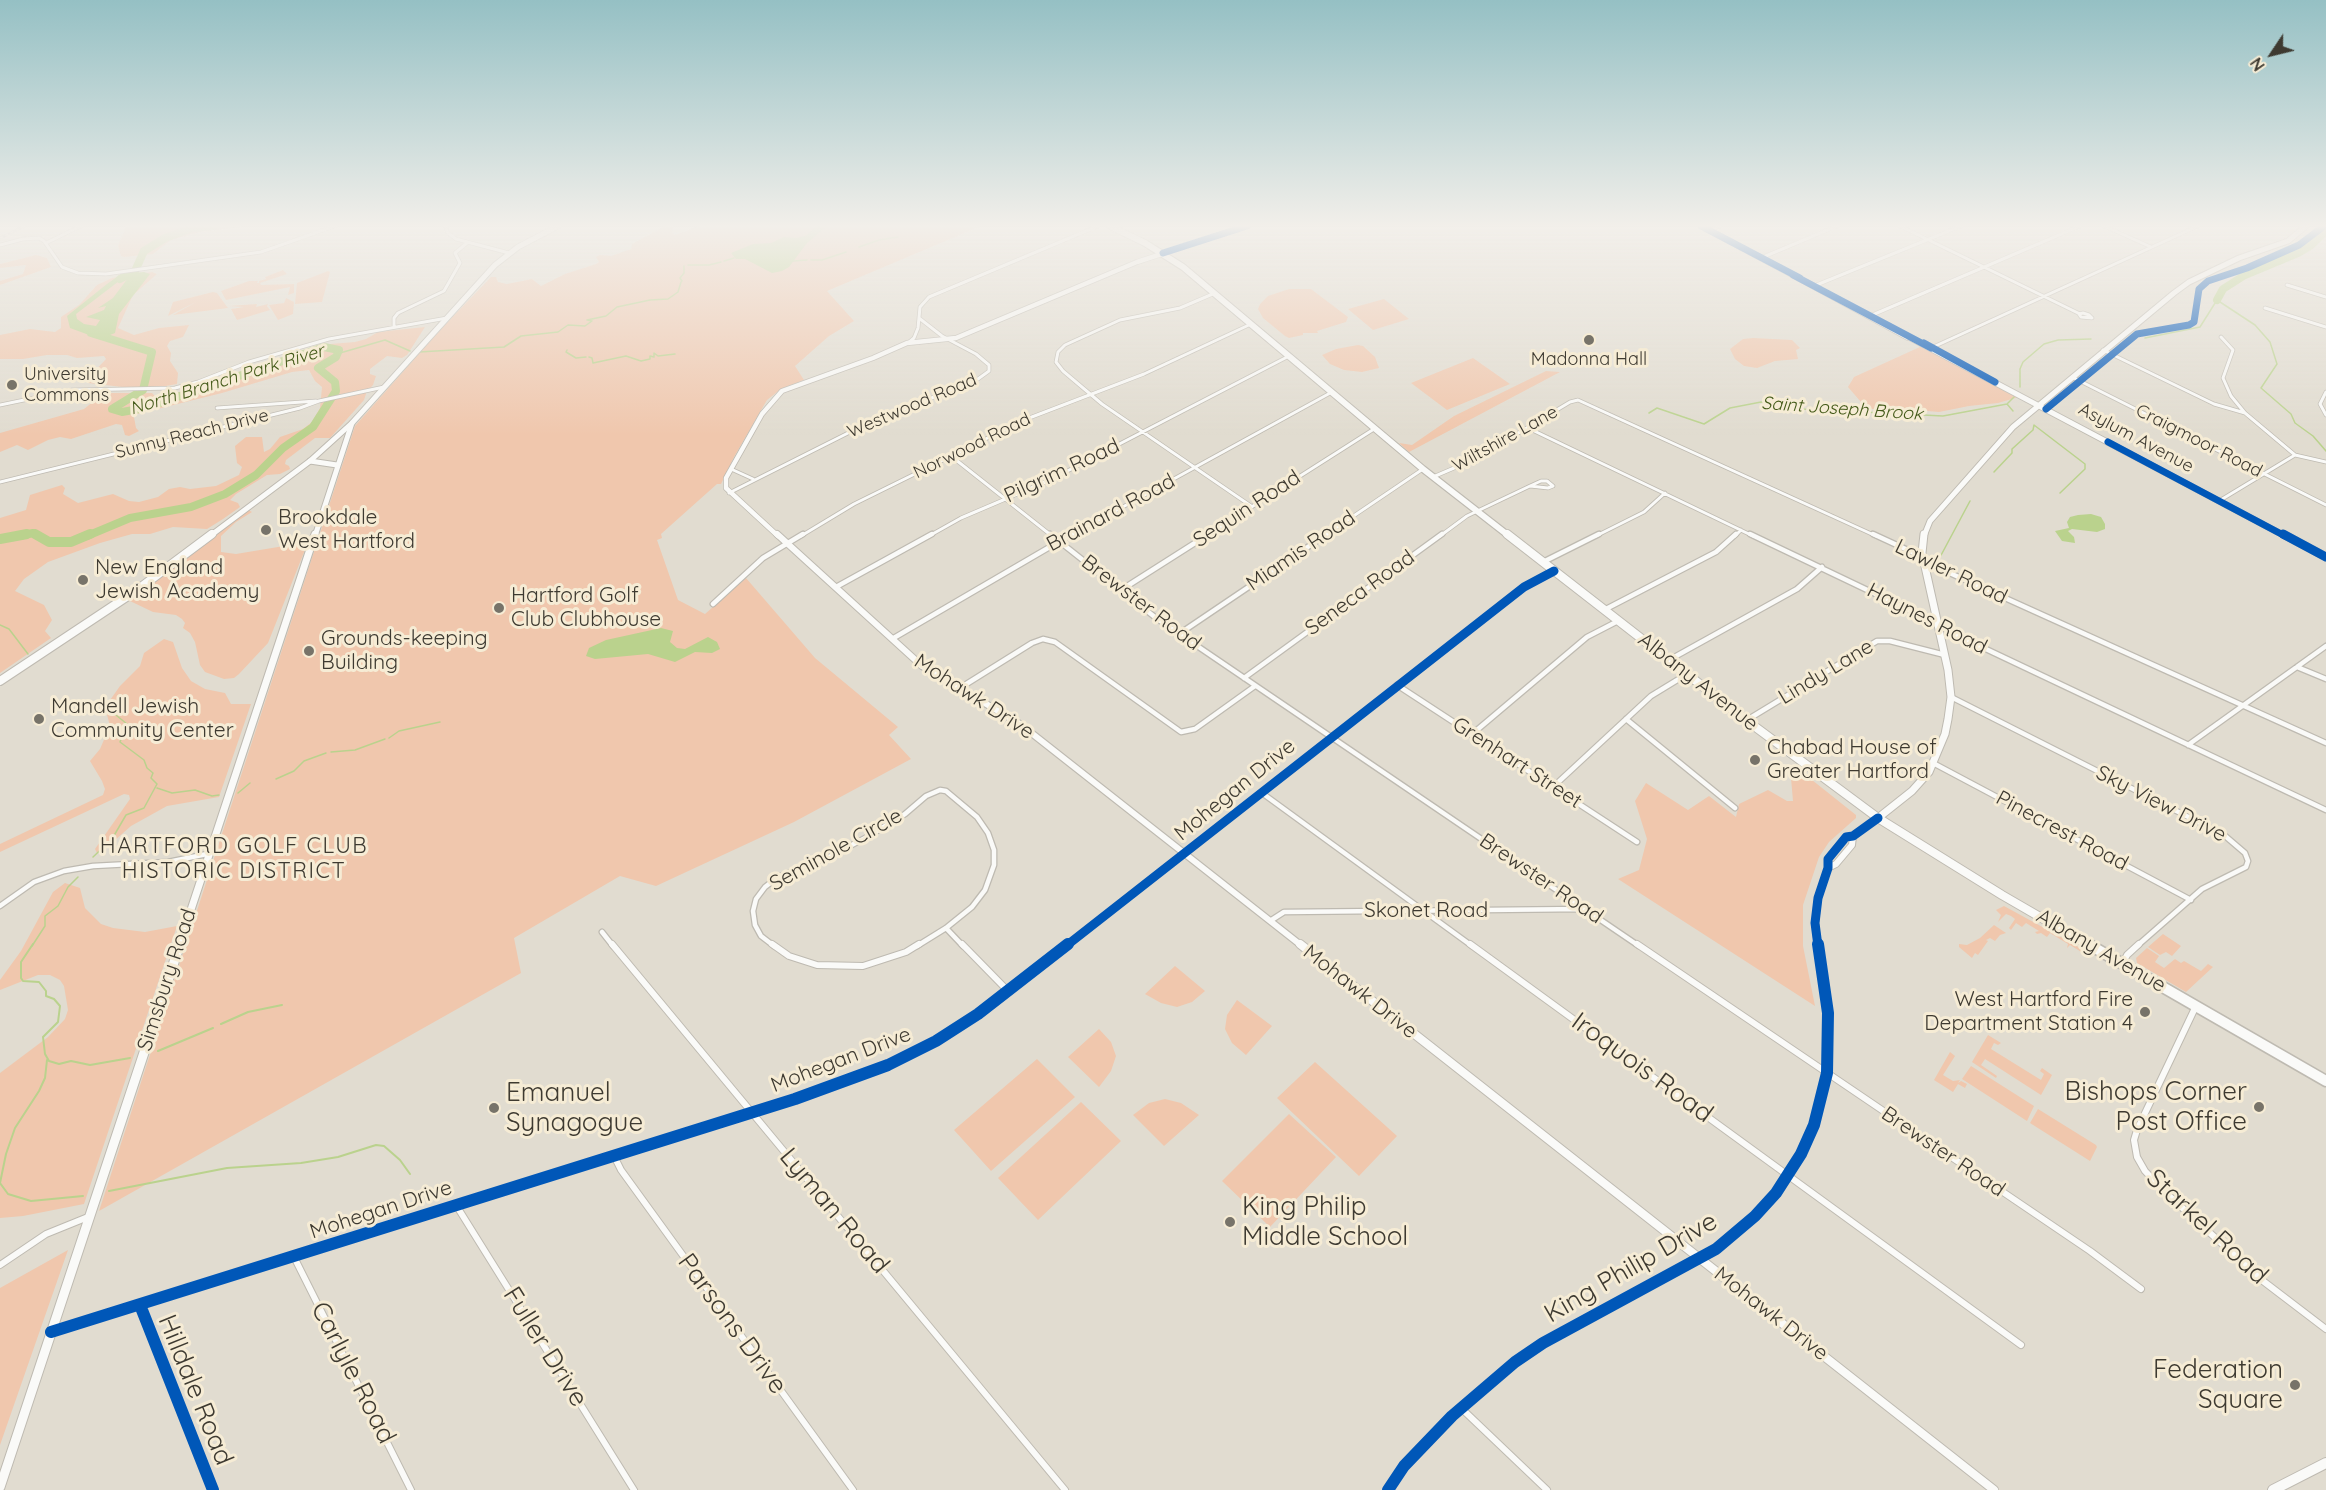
<!DOCTYPE html>
<style>
body{margin:0}
#map{position:relative;width:2326px;height:1490px;overflow:hidden;background:#e1dcd0;font-family:Quicksand,sans-serif}
canvas{display:block}
.north{position:absolute;left:2242px;top:24px;width:60px;height:60px;-webkit-text-stroke:4px #f6ecd5;paint-order:stroke;rotate:235deg;font-size:16px;font-weight:700;line-height:24px;text-align:center;color:#3e3a31}
.north::after{content:'';display:block;margin:auto;width:21px;height:27px;background:#3e3a31;clip-path:polygon(50% 0,100% 100%,50% 72%,0 100%)}
</style>
<div id="map">
<canvas width="2326" height="1490"></canvas>
<div class="north">N</div>
</div>
<script>
const ctx = document.querySelector('canvas').getContext('2d');
ctx.lineJoin = 'round';
function paint(path, color) {
  ctx.fillStyle = color;
  ctx.fill(path, 'evenodd');
}
function poly(rows) {
  const path = new Path2D();
  for (const r of rows) {
    path.moveTo(r[0], r[1]);
    for (let i = 2; i < r.length; i += 2) path.lineTo(r[i], r[i + 1]);
  }
  return path;
}
function stroke(path, color, width, dash) {
  ctx.strokeStyle = color;
  ctx.lineWidth = width;
  ctx.lineCap = dash ? 'butt' : 'round';
  ctx.setLineDash(dash || []);
  ctx.stroke(path);
}
function label(font, color, halo, rows, align = 'center') {
  ctx.font = font + ' Quicksand,sans-serif';
  ctx.lineWidth = 6;
  ctx.setLineDash([]);
  ctx.textBaseline = 'middle';
  ctx.strokeStyle = halo;
  ctx.fillStyle = color;
  for (const [text, x, y, turn = 0] of rows) {
    ctx.save();
    ctx.translate(x, y);
    ctx.rotate((+turn || 0) * Math.PI / 180);
    ctx.textAlign = isNaN(turn) ? turn : align;
    if (halo) ctx.strokeText(text, 0, 0);
    ctx.fillText(text, 0, 0);
    ctx.restore();
  }
}
const green = poly([
 [126,226,247,226,200,232,171,240,153,254,124,257,121,256,118,246],
 [665,226,673,226,672,233,675,235,699,226,981,226,827,291,854,321,829,336,795,366,804,380,781,389,767,400,734,457,721,484,717,484,661,534,662,538,657,540,678,600,705,614,746,578,815,658,898,727,889,735,911,759,794,822,656,886,620,876,514,938,521,973,99,1211,355,426,440,330,491,277,496,277,498,282,507,284,532,279,541,286,565,274,596,264,599,262,596,257,600,255,611,256,631,249,632,244],
 [36,255,47,258,51,267,0,285,0,281,23,274,26,265,0,268,0,264],
 [283,270,287,274,260,283,261,285,294,284,294,293,288,295,290,287,226,300,221,291,249,281,258,281,257,283,259,283,259,281,266,279,265,277],
 [328,271,330,272,322,302,295,304,297,283],
 [152,272,157,274,133,295,118,328,134,335,159,328,189,325,183,337,170,341,167,346,171,353,170,361,178,373,177,384,160,387,131,388,88,383,88,378,106,359,104,356,77,358,67,355,47,355,23,359,0,359,0,335,30,329,55,332,61,328,61,317,79,305,97,285,112,278],
 [1289,289,1311,289,1348,317,1346,322,1317,331,1318,333,1303,333,1303,335,1289,338,1285,336,1263,318,1258,309,1260,304,1268,296],
 [213,292,217,293,228,308,173,315,196,302,168,316,173,302],
 [286,298,294,302,293,314,278,320,269,305,284,303],
 [1384,299,1409,319,1373,330,1348,309],
 [257,304,256,307,268,304,267,306,270,310,237,320,231,309,244,307,229,306],
 [425,327,407,355,402,358,387,356,370,369,370,374,376,376,373,385,367,391,364,400,330,438,315,438,286,460,285,464,289,466,290,469,280,474,267,475,236,494,230,500,238,503,240,507,223,519,207,529,173,527,150,534,132,534,100,543,48,562,24,579,15,591,44,605,52,620,45,631,51,638,0,673,0,518,26,510,30,495,62,485,65,488,63,494,78,503,113,494,129,501,139,502,158,497,169,489,180,487,190,489,216,486,239,475,242,467,237,463,235,446,246,437,262,437,264,452,270,449,280,437,303,429,312,422,320,408,322,387,315,381,309,370,292,372,222,393,137,414,134,417,136,428,139,431,129,436,125,435,122,425,116,424,71,439,60,437,48,440,28,450,17,445,0,452,0,433,84,409,104,393,152,393,155,396,173,394,318,345,355,342,366,339,378,332],
 [1753,338,1792,340,1800,348,1796,350,1798,359,1775,361,1757,368,1744,366,1735,359,1730,349,1743,339],
 [1358,345,1363,346,1375,357,1379,368,1362,372,1344,370,1330,364,1322,355,1336,349],
 [1922,346,2019,397,1998,403,1969,406,1939,412,1905,409,1901,412,1896,409,1867,409,1848,387,1854,377],
 [1473,358,1510,384,1447,410,1411,383],
 [1546,371,1560,372,1409,452,1399,443,1412,445,1454,416],
 [248,510,252,512,236,522,221,536,221,552,236,554,308,542,268,643,239,674,234,678,224,679,205,672,200,665,195,642,190,633,183,628,185,623,182,619,176,615,153,612,130,601],
 [164,639,173,642,182,668,191,681,205,689,225,693,231,704,251,704,219,797,167,806,131,826,105,849,97,853,95,849,130,799,129,795,124,794,0,852,0,844,103,795,105,789,102,781,90,761,100,749,110,726,106,711,108,703,120,686,140,666,144,653],
 [1802,772,1856,815,1856,818,1829,842,1819,857,1803,905,1803,946,1815,1006,1618,879,1639,870,1647,839,1635,801,1646,783,1688,810,1709,796,1736,817,1739,804,1768,790,1787,801,1793,801,1791,778],
 [65,883,80,888,85,908,101,924,113,928,145,932,177,926,84,1204,23,1216,0,1218,0,1073,48,1037,65,1019,68,1010,64,986,60,980,50,975,38,975,0,990,0,980,21,951,53,892],
 [2004,906,2068,941,2085,951,2083,953,2070,945,2067,948,2068,944,2050,933,2047,937,2041,933,2037,934,2035,932,2039,931,2026,923,2022,927,2016,923,2011,930,2009,928,2015,919,2011,916,2006,914,1998,922,2001,915,1996,910],
 [1994,925,2006,933,2000,935,1995,941,1990,938,1986,940,1988,941,1978,955,1975,953,1972,958,1959,947,1959,944,1967,945,1980,938],
 [2163,934,2181,946,2172,956,2166,952,2160,955,2148,947],
 [2147,948,2159,956,2155,962,2164,968,2175,959,2181,963,2184,961,2201,971,2208,964,2213,967,2186,992,2137,963,2136,958],
 [1175,966,1205,991,1192,1002,1177,1007,1161,1003,1145,994],
 [1237,1000,1272,1026,1246,1055,1232,1043,1225,1029,1227,1015],
 [1099,1029,1111,1042,1116,1056,1111,1071,1099,1087,1068,1057],
 [1988,1035,2001,1043,1998,1045,1994,1043,1991,1049,2041,1080,2044,1074,2040,1071,2042,1068,2052,1075,2041,1095,1985,1059,1981,1065,1997,1076,1996,1078,1972,1062],
 [1950,1052,1955,1056,1943,1075,1953,1081,1960,1080,1958,1083,1961,1081,1967,1084,1965,1088,1958,1084,1953,1092,1934,1080],
 [1037,1059,1075,1097,991,1171,954,1130],
 [1315,1062,1397,1136,1359,1176,1277,1098],
 [1971,1066,2034,1106,2027,1121,1962,1079],
 [1165,1099,1181,1103,1199,1115,1164,1146,1133,1115,1149,1103],
 [1081,1102,1121,1141,1038,1220,998,1178],
 [2038,1109,2096,1145,2097,1147,2090,1161,2030,1123],
 [1289,1114,1336,1157,1270,1227,1222,1181],
 [68,1250,0,1445,0,1288]
]);
const water = poly([
 [816,226,827,226,807,243,789,267,782,271,772,273,745,259,736,259,731,253,753,244,771,243,784,237,797,238,807,235],
 [144,272,150,274,119,314,115,333,100,339,70,328,67,316,107,284,121,274],
 [123,278,128,278,113,298,98,308,106,306,104,310,86,317,100,320,96,326,84,324,77,319,76,314],
 [2078,515,2091,514,2101,517,2105,524,2105,529,2097,532,2072,529,2068,531,2074,537,2075,543,2062,541,2055,531,2069,528,2067,522,2070,517],
 [661,628,673,631,670,642,677,648,685,649,708,637,717,642,720,649,712,653,695,652,675,662,648,654,595,659,586,656,589,648,606,640]
]);
const streamFar1 = poly([
 [859,247,879,240,898,237],
 [811,260,822,260,846,252],
 [724,261,734,258],
 [793,261,807,260],
 [688,265,709,265,721,262],
 [682,281,680,278,684,273,684,266],
 [2145,338,2200,327,2217,300,2255,325,2270,342,2277,364,2261,388,2291,414,2295,423,2313,436,2326,451],
 [567,350,566,352,576,358,586,357],
 [419,352,504,347,521,336,558,332,568,325,585,326,592,321,587,320,606,316,617,307,650,300,668,299,678,292,681,282],
 [340,353,385,340,410,351],
 [589,357,592,358,593,363,626,356,641,361,650,359,650,356,654,357,654,353,658,356,675,354],
 [2020,387,2020,369,2023,362,2044,344,2058,340,2091,339],
 [2007,404,2013,411],
 [1649,413,1657,408,1704,424,1730,408,1761,402,1802,409,1943,416,2007,404,2014,397],
 [1994,472,2012,453,2012,449,2033,430,2034,425,2085,464,2085,469,2060,493],
 [1939,559,1970,501],
 [0,625,9,629,28,654],
 [389,738,399,731,440,722],
 [331,752,355,750,385,739],
 [276,779,294,771,304,761,326,753],
 [157,788,172,793,195,790,212,796,219,795],
 [238,793,250,783],
 [93,857,112,839,126,815,144,808,157,784,151,778,153,773,147,768,144,760,120,742,127,724,106,707],
 [32,946,45,926,45,916,58,906,68,887,78,877]
]);
const stream = poly([
 [33,944,21,962,21,978,23,981,39,982,46,991,46,996,54,999,60,1006,58,1022,43,1037,45,1054,49,1061,59,1064,71,1061,90,1065,130,1058],
 [221,1024,248,1012,282,1005],
 [158,1051,213,1028],
 [47,1060,45,1078,39,1091,15,1128,6,1154,0,1183,8,1194,31,1201,83,1196],
 [109,1191,227,1168,301,1163,338,1157,376,1145,384,1146,400,1160,410,1174]
]);
const riverFar1 = poly([
 [120,279,135,271,144,251,165,238,192,228,214,226],
 [2217,300,2223,289,2245,275,2298,253,2310,246,2326,231],
 [19,536,33,533,38,536],
 [87,536,130,518,191,507,225,494,256,475,283,448,313,427,336,391,335,382,318,368,336,357,339,350,324,347,145,408,122,412,112,409,143,390,152,352,91,333]
]);
const river = poly([
 [35,534,49,542,71,542,90,534],
 [0,539,27,534]
]);
const minorFar2 = poly([
 [445,226,448,233,456,239,509,253],
 [1900,226,2080,314],
 [2104,226,2151,247],
 [1709,231,1720,226],
 [46,243,81,226],
 [0,245,23,239,39,238,44,241,62,267,78,273,106,274,261,252,335,226],
 [1761,258,1837,226],
 [2287,285,2326,297],
 [1814,286,1961,226],
 [1215,293,1180,308,1120,320,1065,345,1058,352,1056,362,1063,371,1102,404,1251,506],
 [2265,308,2326,327],
 [2083,313,2089,315,2092,318,2081,317,2079,314,2083,313],
 [1870,316,2080,226],
 [394,326,394,318,398,313,444,291,460,263,455,253,467,243],
 [2221,337,2233,350,2223,378,2231,396,2245,413,2295,455],
 [908,343,914,338,918,328,920,307,929,297,1098,226],
 [1931,348,2198,226],
 [2103,350,2214,404,2245,413],
 [2072,377,2326,505],
 [2326,392,2320,404,2326,415],
 [0,405,72,390,175,388,198,382,249,362,329,339,447,318],
 [217,408,316,401],
 [1528,428,1753,536],
 [2295,455,2326,462],
 [951,456,1052,536],
 [731,469,753,479],
 [1433,477,1475,459,1570,402,1578,400,1876,536],
 [1541,481,1547,481,1553,486,1548,488,1530,486,1541,481],
 [0,482,300,408,319,401,384,387],
 [729,493,858,428,978,379,989,371,989,365,976,354,942,336,919,318],
 [2219,501,2295,455],
 [801,536,854,504,1024,420,1144,374,1251,324],
 [929,536,961,518,1050,480,1289,356],
 [1070,536,1332,392],
 [1206,536,1374,429],
 [1324,536,1423,469],
 [1440,536,1467,516,1530,486],
 [1596,536,1644,512,1665,493],
 [1735,536,1741,530]
]);
const minorFar1 = poly([
 [1050,534,1156,618,1639,946],
 [1750,534,1928,619,1950,632,2326,810],
 [1873,534,1912,552,1932,565,2326,743],
 [1543,562,1599,534],
 [836,587,932,534],
 [1121,590,1209,534],
 [713,604,763,558,803,534],
 [1604,610,1716,552,1736,534],
 [1179,634,1327,534],
 [892,639,1072,534],
 [1669,660,1797,589,1822,567],
 [2297,667,2326,679],
 [1244,678,1442,534],
 [1397,685,1637,842],
 [960,688,1032,643,1043,639,1055,642,1181,732,1195,729,1255,686],
 [1951,697,2224,835,2245,853,2248,861,2246,867,2202,889,2137,946],
 [1626,719,1735,808],
 [1747,720,1877,641,1890,641,1945,655],
 [1471,735,1587,637,1618,621],
 [2188,745,2326,646],
 [1933,763,2191,900],
 [1554,786,1651,696,1687,674],
 [1262,793,1472,946],
 [0,906,34,882,64,871,93,866,168,862,207,854],
 [1270,921,1284,912,1585,909],
 [946,928,963,946],
 [602,932,613,946],
 [774,946,761,936,755,925,753,911,756,899,765,887,778,877,831,856,867,837,905,814,926,796,940,790,946,791,977,817,988,833,994,850,994,865,985,890,972,907,946,928,917,946]
]);
const minor = poly([
 [612,944,1065,1490],
 [772,944,789,956,817,965,863,966,906,952,919,944],
 [962,944,1008,991],
 [1470,944,2021,1345],
 [1637,944,2090,1251,2141,1289],
 [2123,963,2127,955,2139,944],
 [2195,1008,2137,1130,2134,1140,2137,1157,2145,1171,2167,1194,2263,1281,2326,1329],
 [614,1156,621,1170,853,1490],
 [456,1205,634,1490],
 [294,1257,411,1490],
 [0,1265,46,1234,88,1217],
 [140,1305,213,1490],
 [1461,1408,1547,1490]
]);
const tertiaryFar2 = poly([
 [778,536,726,488,726,478,762,414,782,391,873,358,907,343,956,338,1137,262,1247,226]
]);
const tertiaryFar1 = poly([
 [777,534,922,666,1020,724,1302,946],
 [1828,868,1836,864,1852,845,1853,836],
 [1066,946,1524,587,1554,571],
 [1818,946,1815,923,1818,898,1828,868,1828,859,1846,837,1853,836,1878,818]
]);
const tertiary = poly([
 [1300,944,1994,1490],
 [51,1332,795,1099,888,1065,936,1041,978,1014,1068,944],
 [1388,1490,1404,1466,1452,1416,1515,1362,1543,1343,1716,1249,1755,1216,1776,1193,1801,1154,1814,1125,1827,1073,1828,1013,1818,944]
]);
const secondaryFar2 = poly([
 [1701,226,1795,276],
 [1793,275,1907,337],
 [1905,335,2285,536],
 [310,461,337,465],
 [315,536,352,423],
 [1924,536,1930,521,2013,427,2174,293,2189,282,2239,258,2288,241,2306,226]
]);
const secondaryFar1 = poly([
 [2283,534,2326,557],
 [1878,818,1912,791,1929,772,1945,734,1948,719,1951,697,1948,670,1922,553,1924,534],
 [179,946,315,534]
]);
const secondary = poly([
 [0,1487,180,944]
]);
const primaryFar2 = poly([
 [210,536,310,461,352,423,495,265,518,247,558,226]
]);
const primaryFar1 = poly([
 [0,681,137,590,212,534]
]);
const primary = poly([
 [2273,1490,2326,1463]
]);
const trunkFar2 = poly([
 [1110,226,1145,243,1183,267,1423,469,1509,536]
]);
const trunkFar1 = poly([
 [1507,534,1746,720,1878,818,2002,895,2090,946]
]);
const trunk = poly([
 [2088,944,2326,1081]
]);
const rail = poly([
 [0,238,25,226]
]);
const cyclewayFar2 = poly([
 [1701,226,1800,278],
 [1163,253,1247,226],
 [1793,275,1931,348],
 [1924,343,1995,382],
 [2046,409,2137,334,2189,325,2194,322,2199,289,2208,281,2247,268,2299,245,2324,226],
 [2108,442,2285,536]
]);
const cyclewayFar1 = poly([
 [2283,534,2326,557],
 [1066,946,1524,587,1554,571],
 [1818,946,1815,923,1818,898,1828,868,1828,859,1846,837,1853,836,1878,818]
]);
const cycleway = poly([
 [140,1305,213,1490],
 [51,1332,795,1099,888,1065,936,1041,978,1014,1068,944],
 [1388,1490,1404,1466,1452,1416,1515,1362,1543,1343,1716,1249,1755,1216,1776,1193,1801,1154,1814,1125,1827,1073,1828,1013,1818,944]
]);
const markers = [
 [1589,340,6,"#777369"],
 [12,385,6,"#777369"],
 [266,530,6,"#777369"],
 [83,580,6,"#777369"],
 [499,608,6,"#777369"],
 [309,651,6,"#777369"],
 [39,719,6,"#777369"],
 [1755,760,6,"#777369"],
 [2145,1012,6,"#777369"],
 [2259,1107,6,"#777369"],
 [494,1108,6,"#777369"],
 [1230,1222,6,"#777369"],
 [2295,1385,6,"#777369"]
];
const farPoinames = [
 ["Madonna Hall",1589,360],
 ["University",24,375,"left"],
 ["Commons",24,396,"left"]
];
const farWaternames = [
 ["North Branch Park River",227,380,-17],
 ["Saint Joseph Brook",1842,409,4]
];
const farStreetnames = [
 ["Westwood Road",912,406,-23],
 ["Sunny Reach Drive",192,434,-14],
 ["Asylum Avenue",2136,438,28],
 ["Wiltshire Lane",1505,439,-29],
 ["Craigmoor Road",2199,441,27],
 ["Norwood Road",972,446,-26]
];
const streetNames = [
 ["Pilgrim Road",1062,471,-25],
 ["Sequin Road",1247,509,-33],
 ["Brainard Road",1111,513,-28],
 ["Miamis Road",1301,551,-34],
 ["Lawler Road",1951,572,26],
 ["Seneca Road",1360,593,-36],
 ["Brewster Road",1141,603,37],
 ["Haynes Road",1927,619,27],
 ["Lindy Lane",1826,672,-31],
 ["Albany Avenue",1698,682,38],
 ["Mohawk Drive",974,697,33],
 ["Grenhart Street",1517,763,33],
 ["Mohegan Drive",1235,790,-39],
 ["Sky View Drive",2161,804,27],
 ["Pinecrest Road",2062,831,28],
 ["Seminole Circle",836,850,-29],
 ["Brewster Road",1541,879,34],
 ["Skonet Road",1426,911],
 ["Albany Avenue",2101,951,30],
 ["Simsbury Road",167,980,-72],
 ["Mohawk Drive",1360,992,38],
 ["Mohegan Drive",841,1060,-21],
 ["Brewster Road",1943,1152,34],
 ["Mohegan Drive",381,1210,-18],
 ["Mohawk Drive",1771,1314,38]
];
const poiNames = [
 ["Brookdale",278,518],
 ["West Hartford",278,542],
 ["New England",95,568],
 ["Jewish Academy",95,592],
 ["Hartford Golf",511,596],
 ["Club Clubhouse",511,620],
 ["Grounds-keeping",321,639],
 ["Building",321,663],
 ["Mandell Jewish",51,707],
 ["Community Center",51,731],
 ["Chabad House of",1767,748],
 ["Greater Hartford",1767,772],
 ["West Hartford Fire",2133,1000,"right"],
 ["Department Station 4",2133,1024,"right"]
];
const neighbourhoodNames = [
 ["HARTFORD GOLF CLUB",234,846],
 ["HISTORIC DISTRICT",234,871]
];
const nearStreetnames = [
 ["Iroquois Road",1642,1068,36],
 ["Lyman Road",834,1211,50],
 ["Starkel Road",2207,1227,43],
 ["King Philip Drive",1631,1268,-30],
 ["Parsons Drive",732,1324,54],
 ["Fuller Drive",545,1347,58],
 ["Carlyle Road",353,1373,63],
 ["Hilldale Road",195,1390,68]
];
const nearPoinames = [
 ["Bishops Corner",2247,1092],
 ["Post Office",2247,1122],
 ["Emanuel",506,1093,"left"],
 ["Synagogue",506,1123,"left"],
 ["King Philip",1242,1207,"left"],
 ["Middle School",1242,1237,"left"],
 ["Federation",2283,1370],
 ["Square",2283,1400]
];
paint(green, '#f0c7ad');
paint(water, '#bad28d');
stroke(streamFar1, '#bad28d', 1.5);
stroke(stream, '#bad28d', 2);
stroke(riverFar1, '#bad28d', 8);
stroke(river, '#bad28d', 10);
stroke(minorFar2, '#bebab1', 4.5);
stroke(minorFar1, '#bebab1', 7);
stroke(minor, '#bebab1', 8);
stroke(tertiaryFar2, '#bebab1', 6);
stroke(tertiaryFar1, '#bebab1', 8);
stroke(tertiary, '#bebab1', 10);
stroke(secondaryFar2, '#bebab1', 7);
stroke(secondaryFar1, '#bebab1', 9);
stroke(secondary, '#bebab1', 11);
stroke(primaryFar2, '#bebab1', 7);
stroke(primaryFar1, '#bebab1', 10);
stroke(primary, '#bebab1', 12);
stroke(trunkFar2, '#bebab1', 8);
stroke(trunkFar1, '#bebab1', 10);
stroke(trunk, '#bebab1', 13);
stroke(minorFar2, '#fafaf8', 3);
stroke(minorFar1, '#fafaf8', 4.5);
stroke(minor, '#fafaf8', 6);
stroke(tertiaryFar2, '#fafaf8', 4.5);
stroke(tertiaryFar1, '#fafaf8', 6);
stroke(tertiary, '#fafaf8', 8);
stroke(secondaryFar2, '#fafaf8', 5);
stroke(secondaryFar1, '#fafaf8', 7);
stroke(secondary, '#fafaf8', 9);
stroke(primaryFar2, '#fafaf8', 5);
stroke(primaryFar1, '#fafaf8', 8);
stroke(primary, '#fafaf8', 10);
stroke(trunkFar2, '#fafaf8', 6);
stroke(trunkFar1, '#fafaf8', 8);
stroke(trunk, '#fafaf8', 10);
stroke(rail, '#c3c2be', 3);
stroke(rail, '#f6ecd5', 1.5, [3]);
stroke(cyclewayFar2, '#0057b8', 7);
stroke(cyclewayFar1, '#0057b8', 9);
stroke(cycleway, '#0057b8', 12);
const sky = ctx.createLinearGradient(0, 0, 0, 435);
sky.addColorStop(0, '#95c0c4');
sky.addColorStop(0.52, '#f2efea');
sky.addColorStop(1, '#f2efea00');
ctx.fillStyle = sky;
ctx.fillRect(0, 0, 2326, 435);
for (const [x, y, r, color] of markers) {
  const dot = new Path2D();
  dot.arc(x, y, r, 0, 2 * Math.PI);
  ctx.fillStyle = color;
  ctx.fill(dot);
  stroke(dot, '#f6ecd5', 2);
}
label('18px', '#3e3a31', '#f6ecd5', farPoinames);
label('italic 18px', '#445a19', '#f6ecd5', farWaternames);
label('18px', '#3e3a31', '#f6ecd5', farStreetnames);
label('21px', '#3e3a31', '#f6ecd5', streetNames);
label('21px', '#3e3a31', '#f6ecd5', poiNames, 'left');
ctx.letterSpacing = '1.5px';
label('22px', '#3e3a31', '#f6ecd5', neighbourhoodNames);
ctx.letterSpacing = '0px';
label('26px', '#3e3a31', '#f6ecd5', nearStreetnames);
label('26px', '#3e3a31', '#f6ecd5', nearPoinames, 'right');
</script>
